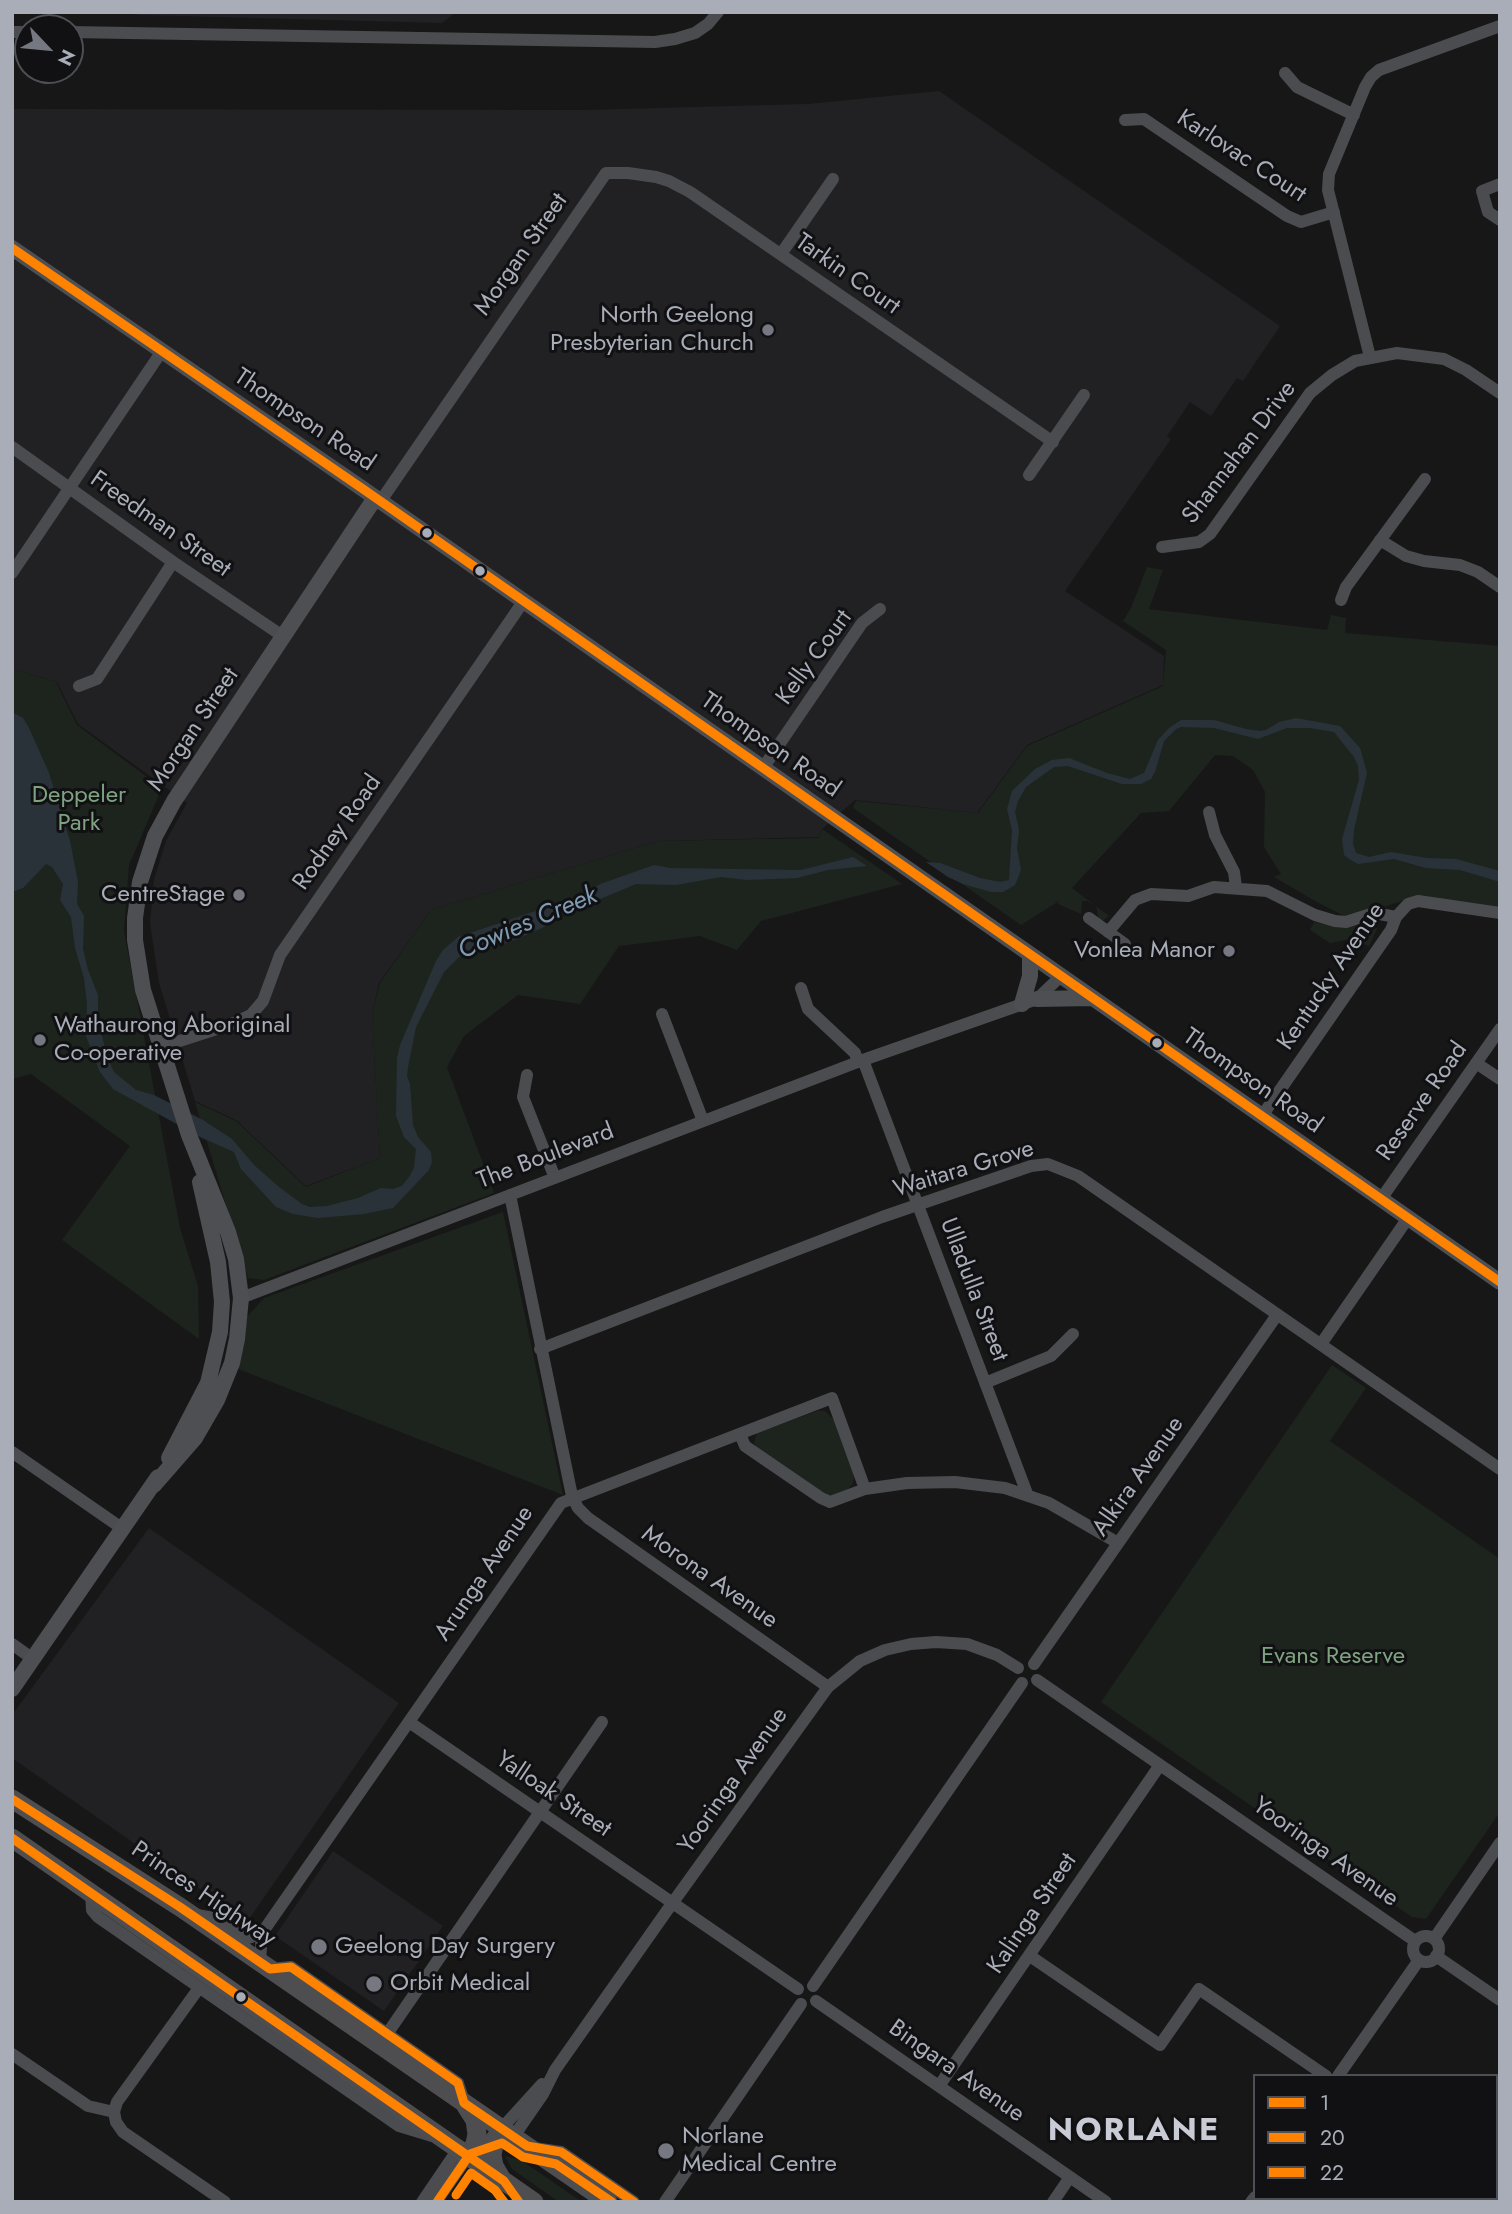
<!DOCTYPE html>
<style>
body{margin:0}
#map{position:relative;width:1512px;height:2214px;overflow:hidden;background:#171717;font-family:Jost,sans-serif}
canvas{display:block}
.frame{position:absolute;inset:0;border:14px solid #a8adb8;pointer-events:none}
.legend{position:absolute;left:1253px;top:2074px;width:245px;height:126px;box-sizing:border-box;background:#111113;border:2px solid #4d4f55;margin:0;padding:9px 12px;list-style:none;font-size:21px;color:#a8adb8}
.legend li{display:flex;align-items:center;gap:14px;height:35px}
.legend b{width:35px;border:2px solid #4d4f55}
.north{position:absolute;left:14px;top:14px;width:70px;height:70px;box-sizing:border-box;background:#111113;border:2px solid #4d4f55;border-radius:50%;rotate:116deg;font-size:19px;font-weight:700;line-height:28px;text-align:center;color:#a8adb8}
.north::after{content:'';display:block;margin:auto;width:24px;height:32px;background:#757880;clip-path:polygon(50% 0,100% 100%,50% 72%,0 100%)}
</style>
<div id="map">
<canvas width="1512" height="2214"></canvas>
<div class="frame"></div>
<ul class="legend">
<li><b style="height:9px;background:#ff8200"></b>1</li>
<li><b style="height:9px;background:#ff8200"></b>20</li>
<li><b style="height:9px;background:#ff8200"></b>22</li>
</ul>
<div class="north">N</div>
</div>
<script>
const ctx = document.querySelector('canvas').getContext('2d');
ctx.lineJoin = 'round';
function paint(path, color) {
  ctx.fillStyle = color;
  ctx.fill(path, 'evenodd');
}
function poly(rows) {
  const path = new Path2D();
  for (const r of rows) {
    if (r.length === 3) {
      path.moveTo(r[0] + r[2], r[1]);
      path.arc(r[0], r[1], r[2], 0, 2 * Math.PI);
      continue;
    }
    path.moveTo(r[0], r[1]);
    for (let i = 2; i < r.length; i += 2) path.lineTo(r[i], r[i + 1]);
  }
  return path;
}
function stroke(path, color, width, dash) {
  ctx.strokeStyle = color;
  ctx.lineWidth = width;
  ctx.lineCap = dash ? 'butt' : 'round';
  ctx.setLineDash(dash || []);
  ctx.stroke(path);
}
function label(font, color, halo, rows, align = 'center') {
  ctx.font = font + ' Jost,sans-serif';
  ctx.lineWidth = 6;
  ctx.setLineDash([]);
  ctx.textBaseline = 'middle';
  ctx.strokeStyle = halo;
  ctx.fillStyle = color;
  for (const [text, x, y, turn = 0] of rows) {
    ctx.save();
    ctx.translate(x, y);
    ctx.rotate((+turn || 0) * Math.PI / 180);
    ctx.textAlign = isNaN(turn) ? turn : align;
    if (halo) ctx.strokeText(text, 0, 0);
    ctx.fillText(text, 0, 0);
    ctx.restore();
  }
}
const built = poly([
 [104,12,456,12,442,23,142,15],
 [939,91,1280,326,1243,381,1237,378,1211,416,1190,402,1167,436,1171,439,1065,591,1164,656,1163,685,1027,745,977,813,855,800,822,829,819,837,658,841,431,910,379,983,372,1014,380,1158,306,1186,236,1120,195,1101,159,983,150,923,154,879,166,841,187,803,78,724,57,682,12,669,12,109,584,110,807,104],
 [149,1528,399,1703,247,1922,12,1758,12,1715],
 [333,1851,443,1926,384,2011,275,1936]
]);
const green = poly([
 [1147,567,1163,570,1149,609,1327,630,1331,615,1346,618,1345,633,1500,646,1500,907,1418,896,1348,918,1315,901,1274,877,1281,874,1264,847,1265,792,1253,770,1233,756,1215,755,1169,811,1141,813,1072,888,1109,916,1101,922,1099,920,1096,906,1087,901,1082,901,1081,914,1058,904,1059,901,1021,925,853,808,856,801,978,813,1027,746,1163,686,1166,650,1123,621,1131,608],
 [12,669,56,682,77,725,162,788,129,865,124,931,180,1228,198,1286,199,1339,62,1240,130,1146,31,1074,12,1079],
 [822,829,902,884,761,921,737,950,700,936,619,946,580,1004,518,995,464,1036,447,1067,494,1193,264,1280,248,1278,195,1102,236,1121,306,1187,380,1158,372,1014,380,983,431,910,658,841,819,838],
 [1369,921,1374,923,1377,929,1369,946,1350,939,1330,943,1310,930,1314,922,1345,928],
 [503,1212,563,1495,238,1369,246,1318,264,1298],
 [1332,1365,1366,1388,1330,1441,1500,1559,1500,1812,1426,1919,1412,1917,1101,1702],
 [817,1411,825,1411,834,1420,853,1470,854,1479,852,1485,848,1489,833,1495,827,1495,756,1447,754,1443,757,1433],
 [505,2156,521,2160,582,2202,559,2202,512,2169]
]);
const water = poly([
 [12,712,23,718,29,728,49,773,70,841,78,882,77,904,84,916,83,949,88,970,98,995,98,1019,107,1057,114,1072,136,1090,154,1095,203,1120,232,1139,254,1165,279,1187,302,1204,310,1207,327,1206,358,1198,381,1188,393,1189,402,1186,409,1177,414,1168,416,1149,404,1137,396,1116,397,1058,400,1045,436,961,443,950,458,937,566,901,603,883,654,865,670,868,801,870,853,857,867,866,828,870,797,878,747,880,721,877,676,885,636,884,562,915,542,928,510,942,459,957,444,972,416,1027,408,1067,407,1076,410,1084,413,1125,418,1137,431,1152,432,1162,429,1170,393,1208,364,1214,318,1218,293,1214,276,1207,241,1169,234,1152,202,1138,113,1089,100,1072,86,1036,87,1004,84,978,75,948,71,917,60,900,63,884,52,867,46,864,23,888,12,892],
 [1296,718,1340,726,1360,748,1367,773,1354,830,1353,844,1356,853,1369,857,1391,852,1427,858,1456,859,1500,871,1500,882,1460,870,1426,868,1394,859,1358,864,1349,859,1344,855,1342,839,1359,780,1358,766,1354,757,1334,732,1310,728,1287,728,1258,739,1214,728,1181,727,1176,729,1164,741,1155,772,1151,779,1141,784,1122,784,1068,766,1054,767,1026,787,1018,801,1015,812,1019,830,1017,848,1021,870,1015,885,1003,892,991,892,963,884,948,877,926,862,940,863,980,878,1000,882,1009,880,1012,830,1007,809,1012,791,1035,769,1052,760,1069,758,1107,773,1130,779,1144,773,1158,740,1169,728,1181,720,1214,720,1246,729,1261,731,1266,730,1279,722]
]);
const minor = poly([
 [12,32,28,32],
 [70,32,655,42,675,39,695,33,708,24,718,12],
 [1285,73,1297,87,1354,115],
 [1125,120,1144,119,1287,216,1301,222,1334,212],
 [1500,184,1482,191,1488,212,1500,220],
 [781,254,833,179],
 [1370,357,1328,190,1329,174,1365,87,1371,77,1379,70,1500,26],
 [12,447,173,562,284,637],
 [1029,475,1084,395],
 [380,502,606,173,628,173,656,177,669,181,690,192,1053,442],
 [1380,540,1406,556,1424,561,1460,565,1478,572,1500,587],
 [1162,547,1199,542,1210,534,1310,393,1332,375,1355,361,1397,353,1444,359,1466,370,1500,393],
 [12,573,162,351],
 [1341,600,1346,587,1425,479],
 [79,686,97,679,173,562],
 [763,768,862,623,880,609],
 [1209,812,1215,835,1234,872,1236,887],
 [1089,918,1125,944],
 [1108,932,1135,900,1151,894,1188,896,1214,887,1267,891,1315,915,1335,921,1346,922,1374,913,1396,917],
 [801,988,808,1009,855,1053,858,1062],
 [662,1014,703,1121],
 [161,1047,232,1024,251,1015,263,1001,280,955,523,602],
 [863,1060,1028,1496],
 [1476,1063,1500,1079],
 [527,1075,523,1097,555,1178],
 [1262,1116,1391,930,1396,917,1408,904,1418,901,1500,913],
 [510,1195,572,1496,578,1508,588,1518,828,1687],
 [1381,1199,1500,1029],
 [241,1298,863,1060,1037,999,1061,976],
 [1321,1344,1408,1218],
 [540,1349,882,1217,1031,1166,1048,1164,1078,1176,1500,1469],
 [985,1383,1051,1356,1073,1334],
 [12,1452,123,1529],
 [865,1489,907,1483,955,1482,1005,1488,1049,1503,1118,1543],
 [12,1644,33,1659],
 [1034,1664,1277,1315],
 [1037,1680,1415,1941],
 [409,1722,798,1989],
 [91,1892,92,1910,98,1917,399,2126,432,2136],
 [197,1915,214,1918,246,1939,262,1933],
 [1426,1949,13],
 [1434,1939,1500,1843],
 [1030,1956,1160,2045,1199,1989,1326,2076],
 [1436,1956,1500,2000],
 [260,1961,262,1933,561,1503,832,1398,865,1489,830,1502,821,1498,745,1446,740,1434],
 [271,1969,291,1967,458,2083,464,2102],
 [813,1986,1022,1683],
 [199,1988,117,2102,114,2112,116,2122,123,2132,225,2202],
 [816,2001,1106,2202],
 [387,2034,602,1722],
 [12,2054,88,2106,114,2112],
 [1338,2076,1419,1960],
 [939,2086,1160,1765],
 [1496,2103,1500,2098],
 [502,2128,542,2084],
 [514,2136,543,2094,555,2070,666,1912,828,1687,860,1661,885,1650,911,1644,936,1642,967,1644,997,1655,1018,1668],
 [534,2148,561,2152,634,2202],
 [422,2202,458,2149],
 [436,2202,468,2156],
 [665,2202,801,2004],
 [1053,2202,1070,2177],
 [1251,2202,1255,2197],
 [1427,2202,1430,2198]
]);
const major = poly([
 [12,248,363,489,1500,1282],
 [1037,999,1092,998],
 [1022,1004,1030,976,1030,955],
 [169,1458,208,1383,220,1332,222,1302,218,1262,200,1182],
 [154,1485,195,1438,217,1400,232,1363,237,1339,241,1298,236,1259,228,1232,189,1135,143,990,135,940,135,918,140,882,155,836,174,801,375,498],
 [12,1689,158,1477]
]);
const highway = poly([
 [12,1799,180,1907,608,2202],
 [12,1838,534,2202],
 [466,2106,475,2120,477,2134,475,2144,468,2156],
 [501,2178,494,2166,492,2155,495,2139,502,2128]
]);
const bus1 = poly([
 [12,248,363,489,1500,1282]
]);
const bus2 = poly([
 [12,1799,180,1907,270,1969,291,1967,458,2083,464,2103,527,2146,561,2152,634,2202],
 [12,1838,504,2181,519,2202]
]);
const bus3 = poly([
 [456,2195,471,2173,495,2190,504,2202],
 [437,2202,470,2154,502,2143,523,2157,556,2164,612,2202]
]);
const markers = [
 [768,330,7,"#757880"],
 [427,533,6,"#a8adb8"],
 [480,571,6,"#a8adb8"],
 [239,895,7,"#757880"],
 [1229,951,7,"#757880"],
 [40,1040,7,"#757880"],
 [1157,1043,6,"#a8adb8"],
 [319,1947,9,"#757880"],
 [374,1984,9,"#757880"],
 [241,1997,6,"#a8adb8"],
 [666,2151,9,"#757880"]
];
const streetNames = [
 ["Karlovac Court",1241,157,33],
 ["Morgan Street",522,255,-55],
 ["Tarkin Court",847,275,35],
 ["Thompson Road",304,421,34],
 ["Shannahan Drive",1240,453,-53],
 ["Freedman Street",160,525,35],
 ["Kelly Court",815,658,-54],
 ["Morgan Street",194,730,-56],
 ["Thompson Road",770,746,35],
 ["Rodney Road",338,833,-55],
 ["Kentucky Avenue",1332,977,-56],
 ["Thompson Road",1252,1082,35],
 ["Reserve Road",1423,1102,-55],
 ["The Boulevard",546,1157,-21],
 ["Waitara Grove",964,1170,-17],
 ["Ulladulla Street",973,1290,69],
 ["Alkira Avenue",1139,1477,-55],
 ["Arunga Avenue",485,1574,-56],
 ["Morona Avenue",709,1578,35],
 ["Yooringa Avenue",734,1781,-55],
 ["Yalloak Street",553,1795,34],
 ["Yooringa Avenue",1325,1853,35],
 ["Princes Highway",203,1895,34],
 ["Kalinga Street",1033,1914,-56],
 ["Bingara Avenue",956,2072,35]
];
const poiNames = [
 ["North Geelong",754,316,"right"],
 ["Presbyterian Church",754,344,"right"],
 ["CentreStage",225,895,"right"],
 ["Vonlea Manor",1215,951,"right"],
 ["Wathaurong Aboriginal",54,1026],
 ["Co-operative",54,1054],
 ["Geelong Day Surgery",335,1947],
 ["Orbit Medical",390,1984],
 ["Norlane",682,2137],
 ["Medical Centre",682,2165]
];
const parkNames = [
 ["Deppeler",79,796],
 ["Park",79,824],
 ["Evans Reserve",1333,1657]
];
const waterNames = [
 ["Cowies Creek",528,924,-23]
];
const districtNames = [
 ["NORLANE",1134,2132]
];
paint(built, '#212123');
paint(green, '#1d241e');
paint(water, '#2a3239');
stroke(minor, '#4b4c50', 12);
stroke(major, '#4d4f52', 16);
stroke(highway, '#4e4e51', 19);
stroke(bus1, '#ff8200', 9);
stroke(bus2, '#ff8200', 9);
stroke(bus3, '#ff8200', 9);
for (const [x, y, r, color] of markers) {
  const dot = new Path2D();
  dot.arc(x, y, r, 0, 2 * Math.PI);
  ctx.fillStyle = color;
  ctx.fill(dot);
  stroke(dot, '#111113', 2.5);
}
label('24px', '#a8adb8', '#111113', streetNames);
label('24px', '#a8adb8', '#111113', poiNames, 'left');
label('24px', '#7fa381', '#111113', parkNames);
label('italic 26px', '#7f9bb3', '#111113', waterNames);
ctx.letterSpacing = '2px';
label('bold 32px', '#c9ccd4', '#111113', districtNames);
ctx.letterSpacing = '0px';
</script>
